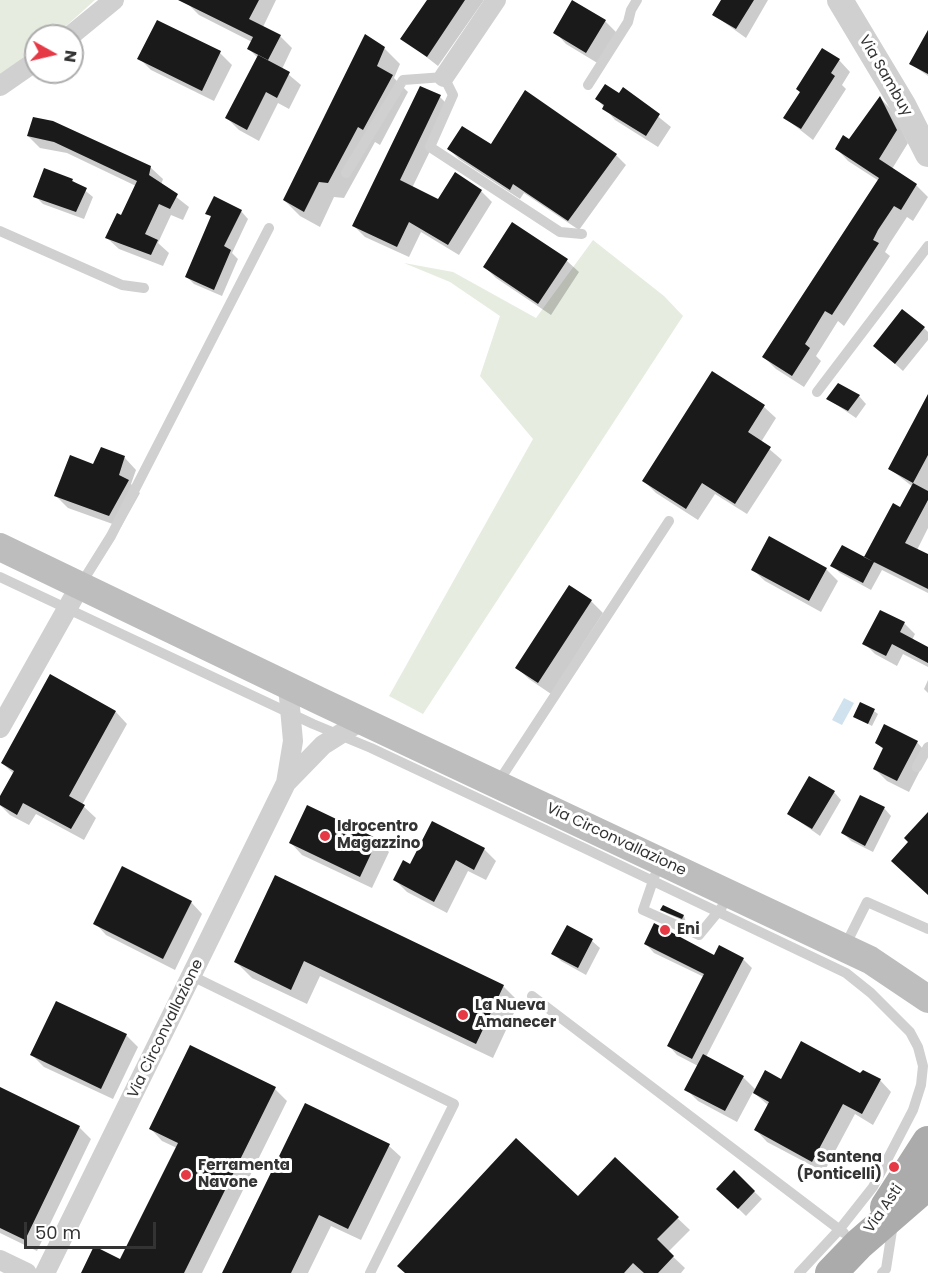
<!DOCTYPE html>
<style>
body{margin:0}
#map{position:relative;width:928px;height:1273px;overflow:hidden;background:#fff;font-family:Poppins,sans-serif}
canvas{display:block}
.north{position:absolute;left:24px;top:24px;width:60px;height:60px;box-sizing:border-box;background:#fff;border:2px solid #adadad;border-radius:50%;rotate:98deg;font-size:16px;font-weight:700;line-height:24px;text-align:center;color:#333}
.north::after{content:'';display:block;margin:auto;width:21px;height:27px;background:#e63946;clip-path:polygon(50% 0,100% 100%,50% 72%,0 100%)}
.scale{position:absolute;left:24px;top:1222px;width:132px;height:27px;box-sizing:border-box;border:3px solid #333;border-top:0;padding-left:8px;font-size:18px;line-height:21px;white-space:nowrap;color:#333;-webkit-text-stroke:4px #fff;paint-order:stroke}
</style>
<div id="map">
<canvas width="928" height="1273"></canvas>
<div class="north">N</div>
<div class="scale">50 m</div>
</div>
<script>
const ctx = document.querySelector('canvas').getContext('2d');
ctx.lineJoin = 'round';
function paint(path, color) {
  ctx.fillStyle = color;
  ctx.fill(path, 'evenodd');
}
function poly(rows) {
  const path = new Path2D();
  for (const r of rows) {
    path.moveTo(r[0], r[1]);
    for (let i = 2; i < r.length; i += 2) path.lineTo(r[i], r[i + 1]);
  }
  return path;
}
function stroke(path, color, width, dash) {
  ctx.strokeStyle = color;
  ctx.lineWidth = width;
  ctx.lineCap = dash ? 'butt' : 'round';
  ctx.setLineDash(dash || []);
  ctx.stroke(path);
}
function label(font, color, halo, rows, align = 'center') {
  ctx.font = font + ' Poppins,sans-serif';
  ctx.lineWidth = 6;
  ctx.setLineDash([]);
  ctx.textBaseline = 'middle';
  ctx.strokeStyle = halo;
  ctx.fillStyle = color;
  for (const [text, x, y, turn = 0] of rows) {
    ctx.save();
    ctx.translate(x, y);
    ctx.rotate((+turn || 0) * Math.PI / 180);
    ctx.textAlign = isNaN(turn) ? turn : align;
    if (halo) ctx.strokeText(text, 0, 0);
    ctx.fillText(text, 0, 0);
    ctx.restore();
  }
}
const green = poly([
 [0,0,95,0,55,36,36,36,36,50,0,76],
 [593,240,664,296,683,316,423,714,389,696,533,439,480,376,500,316,450,282,404,263,453,272,536,318]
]);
const water = poly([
 [844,698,854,703,842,725,832,720]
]);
const shadow = poly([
 [189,0,276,0,263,27,280,36,292,48,282,69,301,85,289,109,278,103,259,141,239,130,227,118,258,58,249,49,252,42,199,15,187,3],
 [428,0,484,0,438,66,402,38],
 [723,0,768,0,746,38,714,15],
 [573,2,605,21,617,33,599,64,566,44,555,32],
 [157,22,220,53,232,65,214,101,151,70,139,58],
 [928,34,928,76,911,64],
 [384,48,400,64,394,78,408,92,380,145,375,142,344,198,334,197,320,227,300,216,284,200],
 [839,60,850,72,842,85,846,89,813,140,785,118],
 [624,89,671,127,658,147,615,120,597,99,619,95],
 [526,93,616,155,626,165,579,230,524,193,520,199,459,159,449,149,491,146],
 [440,97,451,108,412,188,439,201,481,191,492,202,459,255,421,232,409,257,365,237,354,226],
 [880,98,892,110,908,143,892,169,916,185,928,197,913,221,907,217,890,243,885,252,890,256,844,326,838,321,816,356,821,361,804,387,776,369,764,357,879,181,848,161,837,149,849,141],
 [34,118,150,167,163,179,161,185,189,207,183,220,171,215,158,243,169,253,163,266,119,249,107,238,122,217,136,186,67,153,40,148,28,136],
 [72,180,93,197,84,219,43,204,35,196],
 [241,211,248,219,232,253,238,259,222,296,194,284,187,277,212,218,207,213],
 [567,261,579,272,551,315,496,278,484,266],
 [924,328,928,332,928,340,903,371,875,346],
 [712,373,764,407,776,418,761,442,782,460,747,514,715,494,698,520,656,493,644,481],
 [859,396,866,404,856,418,828,399],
 [928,401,928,528,917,550,928,556,928,593,882,570,871,590,840,573,832,565,870,562,901,509,913,487,890,469],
 [102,449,125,458,136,470,131,484,140,493,121,527,68,508,56,496,93,466],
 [826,569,838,581,821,612,765,581,753,570],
 [591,601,603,613,551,694,529,679,517,668],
 [904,623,915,634,912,640,928,649,928,667,903,654,897,666,875,654,864,643],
 [928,680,928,693,924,689],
 [874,711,878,714,872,726,855,717],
 [116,712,127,724,82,805,96,818,84,840,36,814,29,825,10,815,0,805,0,799,14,774,2,763],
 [917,742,928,755,909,792,887,781,875,769,884,750,877,743],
 [834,792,841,800,820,836,789,814],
 [308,807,377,840,389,852,372,888,302,855,291,843],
 [884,808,891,816,873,852,851,841,843,833],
 [484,849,496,861,486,880,468,871,447,913,407,892,395,880,411,866],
 [276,877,503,986,519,1002,493,1058,320,976,307,1004,252,978,236,962],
 [191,902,202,914,175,970,106,935,95,923],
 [663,907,684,916,686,922,666,913],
 [567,927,592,941,600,948,586,975,561,961,553,953],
 [646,944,715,957,720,947,743,959,752,968,706,1057,743,1077,756,1090,782,1081,860,1075,880,1080,891,1092,873,1125,855,1114,824,1172,767,1142,756,1130,769,1106,753,1092,737,1122,698,1101,686,1089,698,1066,677,1055,669,1046,704,977,654,953],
 [126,1035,138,1047,113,1099,44,1067,32,1055],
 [0,1089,79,1127,91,1139,37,1251,0,1233],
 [275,1089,287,1101,202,1273,82,1273,121,1261,177,1148,162,1141,151,1129],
 [389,1146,401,1157,361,1240,331,1226,308,1273,223,1273],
 [615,1159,690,1230,668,1252,685,1268,681,1273,406,1273,578,1199],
 [734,1172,762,1199,746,1216,718,1189]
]);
const building = poly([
 [178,0,259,0,249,19,281,35,268,60,247,49,253,37],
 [427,0,465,0,427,57,400,39],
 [572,0,606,20,586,53,553,33],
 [721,0,754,0,736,29,712,15],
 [157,20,221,51,202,91,137,59],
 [928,30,928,74,909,64],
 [365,34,385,47,377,66,393,75,363,130,358,127,328,183,319,182,304,212,283,200],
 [822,48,840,59,831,73,835,76,801,129,783,118,800,92,796,89],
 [258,55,290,72,277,98,266,92,247,130,225,118],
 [605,84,619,93,623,87,660,114,646,136,602,109,604,105,595,99],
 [420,86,441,95,400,180,438,199,455,172,482,190,448,245,409,222,397,247,352,226],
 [525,90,617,154,568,221,513,184,510,190,447,149,462,126,491,144],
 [880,96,897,130,879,159,917,184,901,210,894,206,878,230,873,240,879,243,832,315,825,311,805,344,810,348,792,376,762,357,879,178,835,149,843,135,849,139],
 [33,117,53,121,151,166,149,175,178,194,170,209,159,204,145,234,158,240,151,255,105,238,117,213,121,215,137,181,54,142,27,136],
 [44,168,73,179,72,181,87,188,76,212,33,197],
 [214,196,242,210,224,246,231,250,214,290,185,277,211,216,205,214],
 [512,222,568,259,538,304,483,267],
 [902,309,925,327,895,364,873,346],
 [712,371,765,405,748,432,771,447,735,504,702,483,686,509,642,481],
 [838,383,860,395,848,411,826,399],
 [928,394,928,455,913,483,888,469],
 [101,447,125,456,119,475,129,480,109,516,54,496,70,455,93,464],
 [913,483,928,491,928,500,905,543,928,554,928,589,864,557,893,503,900,507],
 [769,536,827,568,809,601,751,570],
 [842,545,874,562,863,583,830,566],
 [569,585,592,600,538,683,515,668],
 [880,610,905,622,900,632,928,647,928,663,892,644,886,656,862,644],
 [50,674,116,711,69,796,85,805,71,829,23,803,17,815,0,805,0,796,14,771,1,763],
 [860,702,875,709,868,724,853,717],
 [884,724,918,741,897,781,873,769,883,748,875,743],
 [809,776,835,791,812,829,787,814],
 [860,795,885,807,865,846,841,833],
 [307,805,378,839,360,877,289,843],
 [928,812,928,895,891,861,908,842,904,838],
 [432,821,485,848,474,870,456,860,434,902,393,880,403,860,410,864],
 [122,866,192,901,163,959,93,924],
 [275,875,504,985,476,1044,304,961,291,990,234,962],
 [663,905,684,915,682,919,660,910],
 [654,923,714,955,719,945,744,958,692,1059,667,1046,704,974,644,944],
 [567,925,593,939,578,968,551,954],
 [56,1001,127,1034,101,1089,30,1055],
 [801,1041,860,1073,863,1070,881,1079,862,1114,843,1104,812,1162,754,1130,769,1102,753,1093,765,1070,781,1079],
 [190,1045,276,1087,184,1273,81,1273,94,1246,120,1259,178,1143,149,1129],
 [703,1054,744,1076,725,1111,684,1090],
 [0,1087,80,1126,25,1240,0,1228],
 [305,1103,390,1144,348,1229,319,1215,291,1273,222,1273],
 [516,1138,578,1196,615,1157,679,1217,657,1239,674,1256,658,1273,644,1273,633,1263,624,1273,405,1273,397,1266],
 [734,1170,755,1191,738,1209,716,1189]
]);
const service = poly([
 [588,85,628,22,631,10,637,0],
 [346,173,403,80,444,77,453,95,430,147,560,232,582,234],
 [0,231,122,285,144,288],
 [817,392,928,246],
 [0,577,313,724,371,748,586,849,846,973,871,993,910,1032,918,1047,923,1066,921,1085,913,1110,873,1187,839,1230,799,1273],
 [81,584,111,536,269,228],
 [917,767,928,747],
 [497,784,669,521],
 [655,875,643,910,699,935,722,907],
 [845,946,867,902,928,929],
 [192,976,454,1104,370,1273],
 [532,996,844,1233],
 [882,1273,886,1269,893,1224]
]);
const minor = poly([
 [70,36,114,0],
 [444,77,496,0],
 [0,86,36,61],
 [0,728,81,584],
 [286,783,323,745,361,721],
 [0,1260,27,1273],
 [45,1273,286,783,293,741,288,686]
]);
const tertiary = poly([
 [840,0,903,105,928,154]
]);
const secondary = poly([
 [0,547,322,702,870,960,928,999]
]);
const primary = poly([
 [886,1207,928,1142],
 [831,1273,859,1244,928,1184]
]);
const markers = [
 [325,836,6,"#e63946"],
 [665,930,6,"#e63946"],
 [463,1015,6,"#e63946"],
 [894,1167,6,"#e63946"],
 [186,1175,6,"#e63946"]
];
const streetNames = [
 ["Via Sambuy",885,76,60],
 ["Via Circonvallazione",616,840,25],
 ["Via Circonvallazione",166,1029,-64],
 ["Via Asti",884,1209,-55]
];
const poiNames = [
 ["Idrocentro",337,827],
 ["Magazzino",337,844],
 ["Eni",677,930],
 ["La Nueva",475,1006],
 ["Amanecer",475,1023],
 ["Santena",882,1158,"right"],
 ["(Ponticelli)",882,1175,"right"],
 ["Ferramenta",198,1166],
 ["Navone",198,1183]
];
paint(green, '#e6ecdf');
paint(water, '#cfe2ee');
paint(shadow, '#0003');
paint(building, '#1a1a1a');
stroke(service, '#d0d0d0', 10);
stroke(minor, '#d0d0d0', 20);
stroke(tertiary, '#d0d0d0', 26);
stroke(secondary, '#bdbdbd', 28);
stroke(primary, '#ababab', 32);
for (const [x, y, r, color] of markers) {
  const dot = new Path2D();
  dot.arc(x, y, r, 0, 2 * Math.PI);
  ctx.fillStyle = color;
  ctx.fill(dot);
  stroke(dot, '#fff', 2);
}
label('15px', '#333', '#fff', streetNames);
label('bold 15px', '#333', '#fff', poiNames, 'left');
</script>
